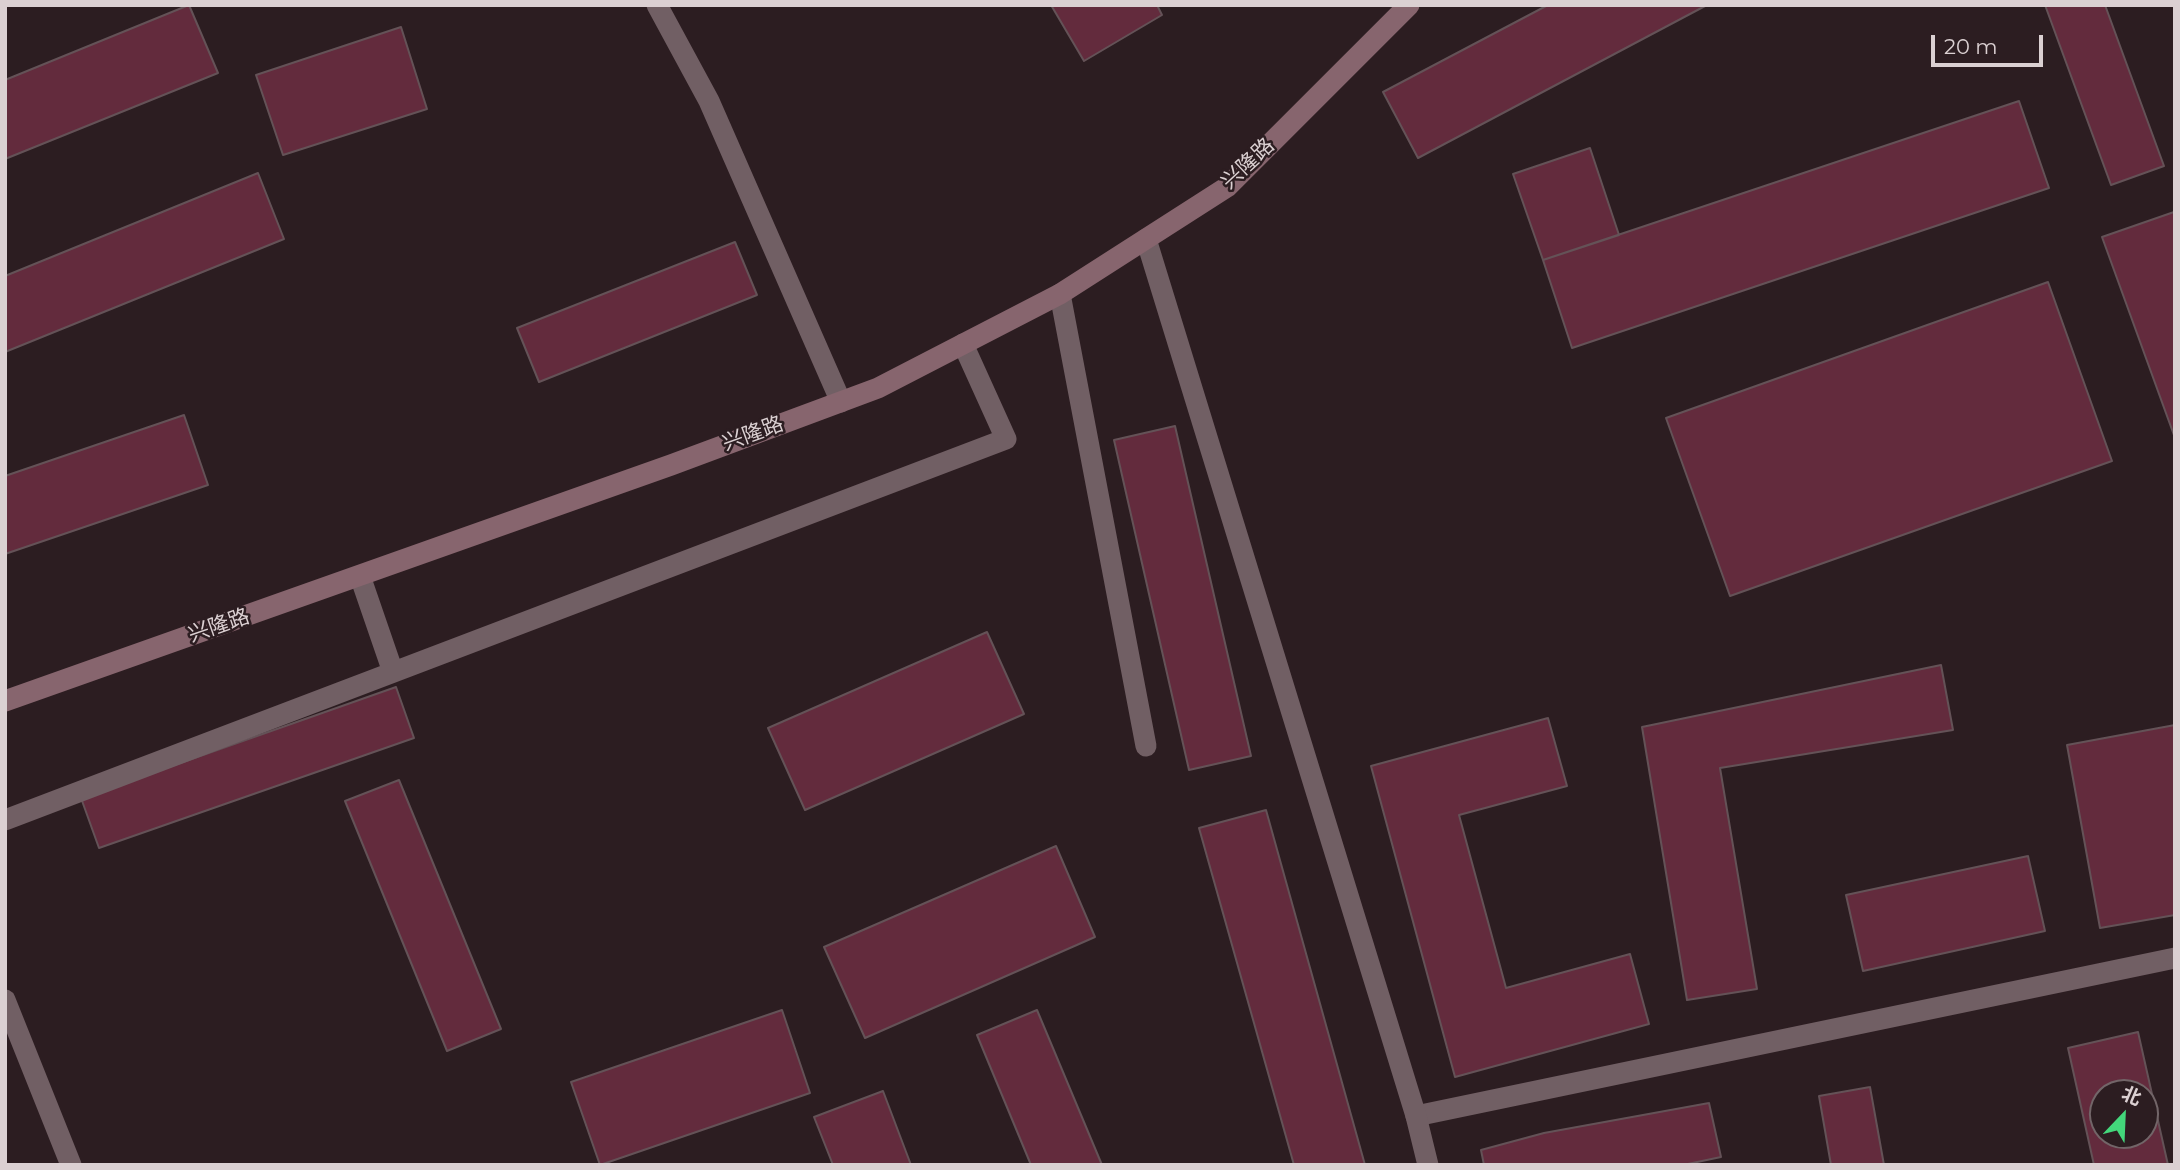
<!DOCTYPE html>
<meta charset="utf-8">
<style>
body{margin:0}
#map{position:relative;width:2180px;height:1170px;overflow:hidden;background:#2c1d21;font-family:Montserrat,"Noto Sans SC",sans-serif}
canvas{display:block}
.frame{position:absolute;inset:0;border:7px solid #dbd0d2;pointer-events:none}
.north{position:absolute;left:2089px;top:1079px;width:70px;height:70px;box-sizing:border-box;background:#2c1d21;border:2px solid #726568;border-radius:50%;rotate:23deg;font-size:19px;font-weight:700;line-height:28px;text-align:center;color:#dbd0d2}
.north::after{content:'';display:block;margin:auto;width:24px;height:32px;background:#43d77b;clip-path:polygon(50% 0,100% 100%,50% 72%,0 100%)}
.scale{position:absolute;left:1931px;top:35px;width:112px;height:32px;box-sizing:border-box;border:4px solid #dbd0d2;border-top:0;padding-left:9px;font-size:21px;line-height:24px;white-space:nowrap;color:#dbd0d2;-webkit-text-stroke:5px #2c1d21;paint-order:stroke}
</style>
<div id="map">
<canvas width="2180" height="1170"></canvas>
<div class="frame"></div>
<div class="north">北</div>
<div class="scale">20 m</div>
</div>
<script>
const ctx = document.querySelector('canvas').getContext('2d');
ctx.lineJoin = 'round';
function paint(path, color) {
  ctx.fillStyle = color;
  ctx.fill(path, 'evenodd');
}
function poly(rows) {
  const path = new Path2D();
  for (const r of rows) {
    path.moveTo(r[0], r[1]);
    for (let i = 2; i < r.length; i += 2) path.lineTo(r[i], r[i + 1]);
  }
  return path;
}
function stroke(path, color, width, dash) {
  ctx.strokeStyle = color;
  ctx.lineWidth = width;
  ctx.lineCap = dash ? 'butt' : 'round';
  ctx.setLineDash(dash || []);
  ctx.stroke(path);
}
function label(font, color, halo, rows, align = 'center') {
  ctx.font = font + ' Montserrat,"Noto Sans SC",sans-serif';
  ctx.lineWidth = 5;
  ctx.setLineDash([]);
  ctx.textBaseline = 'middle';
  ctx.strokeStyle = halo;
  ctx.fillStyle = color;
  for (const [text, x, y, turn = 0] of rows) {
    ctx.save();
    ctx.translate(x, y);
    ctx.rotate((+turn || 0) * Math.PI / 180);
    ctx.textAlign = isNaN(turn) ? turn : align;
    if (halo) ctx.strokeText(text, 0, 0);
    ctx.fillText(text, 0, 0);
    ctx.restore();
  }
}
const building = poly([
 [189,5,218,73,5,159,5,80,189,5],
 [1051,5,1157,5,1162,15,1084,61,1051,5],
 [1548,5,1707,5,1418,158,1383,92,1548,5],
 [2045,5,2105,5,2164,166,2111,185,2045,5],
 [401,27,427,109,283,155,256,75,401,27],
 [2019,101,2049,188,1572,348,1543,260,2019,101],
 [1590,148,1619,235,1543,260,1513,174,1590,148],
 [258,173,284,239,5,352,5,276,258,173],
 [2174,212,2175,214,2175,438,2102,237,2174,212],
 [735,242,757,295,539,382,517,328,735,242],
 [2048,282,2112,461,1730,596,1666,418,2048,282],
 [184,415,208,485,5,554,5,476,184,415],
 [1175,426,1251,756,1189,770,1114,440,1175,426],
 [987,632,1024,714,805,810,768,728,987,632],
 [1941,665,1953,730,1720,768,1757,989,1687,1000,1642,727,1941,665],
 [396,687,414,738,99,848,81,798,396,687],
 [1548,718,1567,786,1459,815,1506,988,1630,954,1649,1024,1455,1077,1371,766,1548,718],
 [2175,725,2175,915,2100,928,2067,745,2175,725],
 [399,780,501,1029,447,1051,345,801,399,780],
 [1266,810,1365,1165,1294,1165,1199,828,1266,810],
 [1056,846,1095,937,865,1038,824,947,1056,846],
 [2028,856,2045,931,1863,971,1846,895,2028,856],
 [782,1010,810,1093,600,1165,571,1082,782,1010],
 [1037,1010,1102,1165,1031,1165,977,1035,1037,1010],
 [2138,1032,2168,1165,2094,1165,2068,1048,2138,1032],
 [2103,1093,2145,1093,2145,1135,2103,1135,2103,1093],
 [1870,1087,1884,1165,1831,1165,1819,1096,1870,1087],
 [883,1091,911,1165,833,1165,814,1117,883,1091],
 [1709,1103,1721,1157,1683,1165,1484,1165,1481,1150,1544,1133,1709,1103]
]);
const service = poly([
 [1060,294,1146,746]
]);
const minor = poly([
 [657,5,709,101,841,402],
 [360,576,393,672],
 [5,820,1006,439,963,344],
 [5,1000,71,1165],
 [1416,1116,2175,958]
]);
const tertiary = poly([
 [1146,239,1416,1116,1428,1165]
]);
const secondary = poly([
 [5,701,671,465,878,388,1060,294,1227,187,1409,5]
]);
const streetNames = [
 ["兴隆路",1248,164,-43],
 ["兴隆路",753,434,-20],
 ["兴隆路",219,626,-19]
];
paint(building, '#632b3d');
stroke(building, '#645257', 2);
stroke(service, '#715f64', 21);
stroke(minor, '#715f64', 21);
stroke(tertiary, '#715f64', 21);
stroke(secondary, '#87656e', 21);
label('21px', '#dbd0d2', '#2c1d21', streetNames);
</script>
